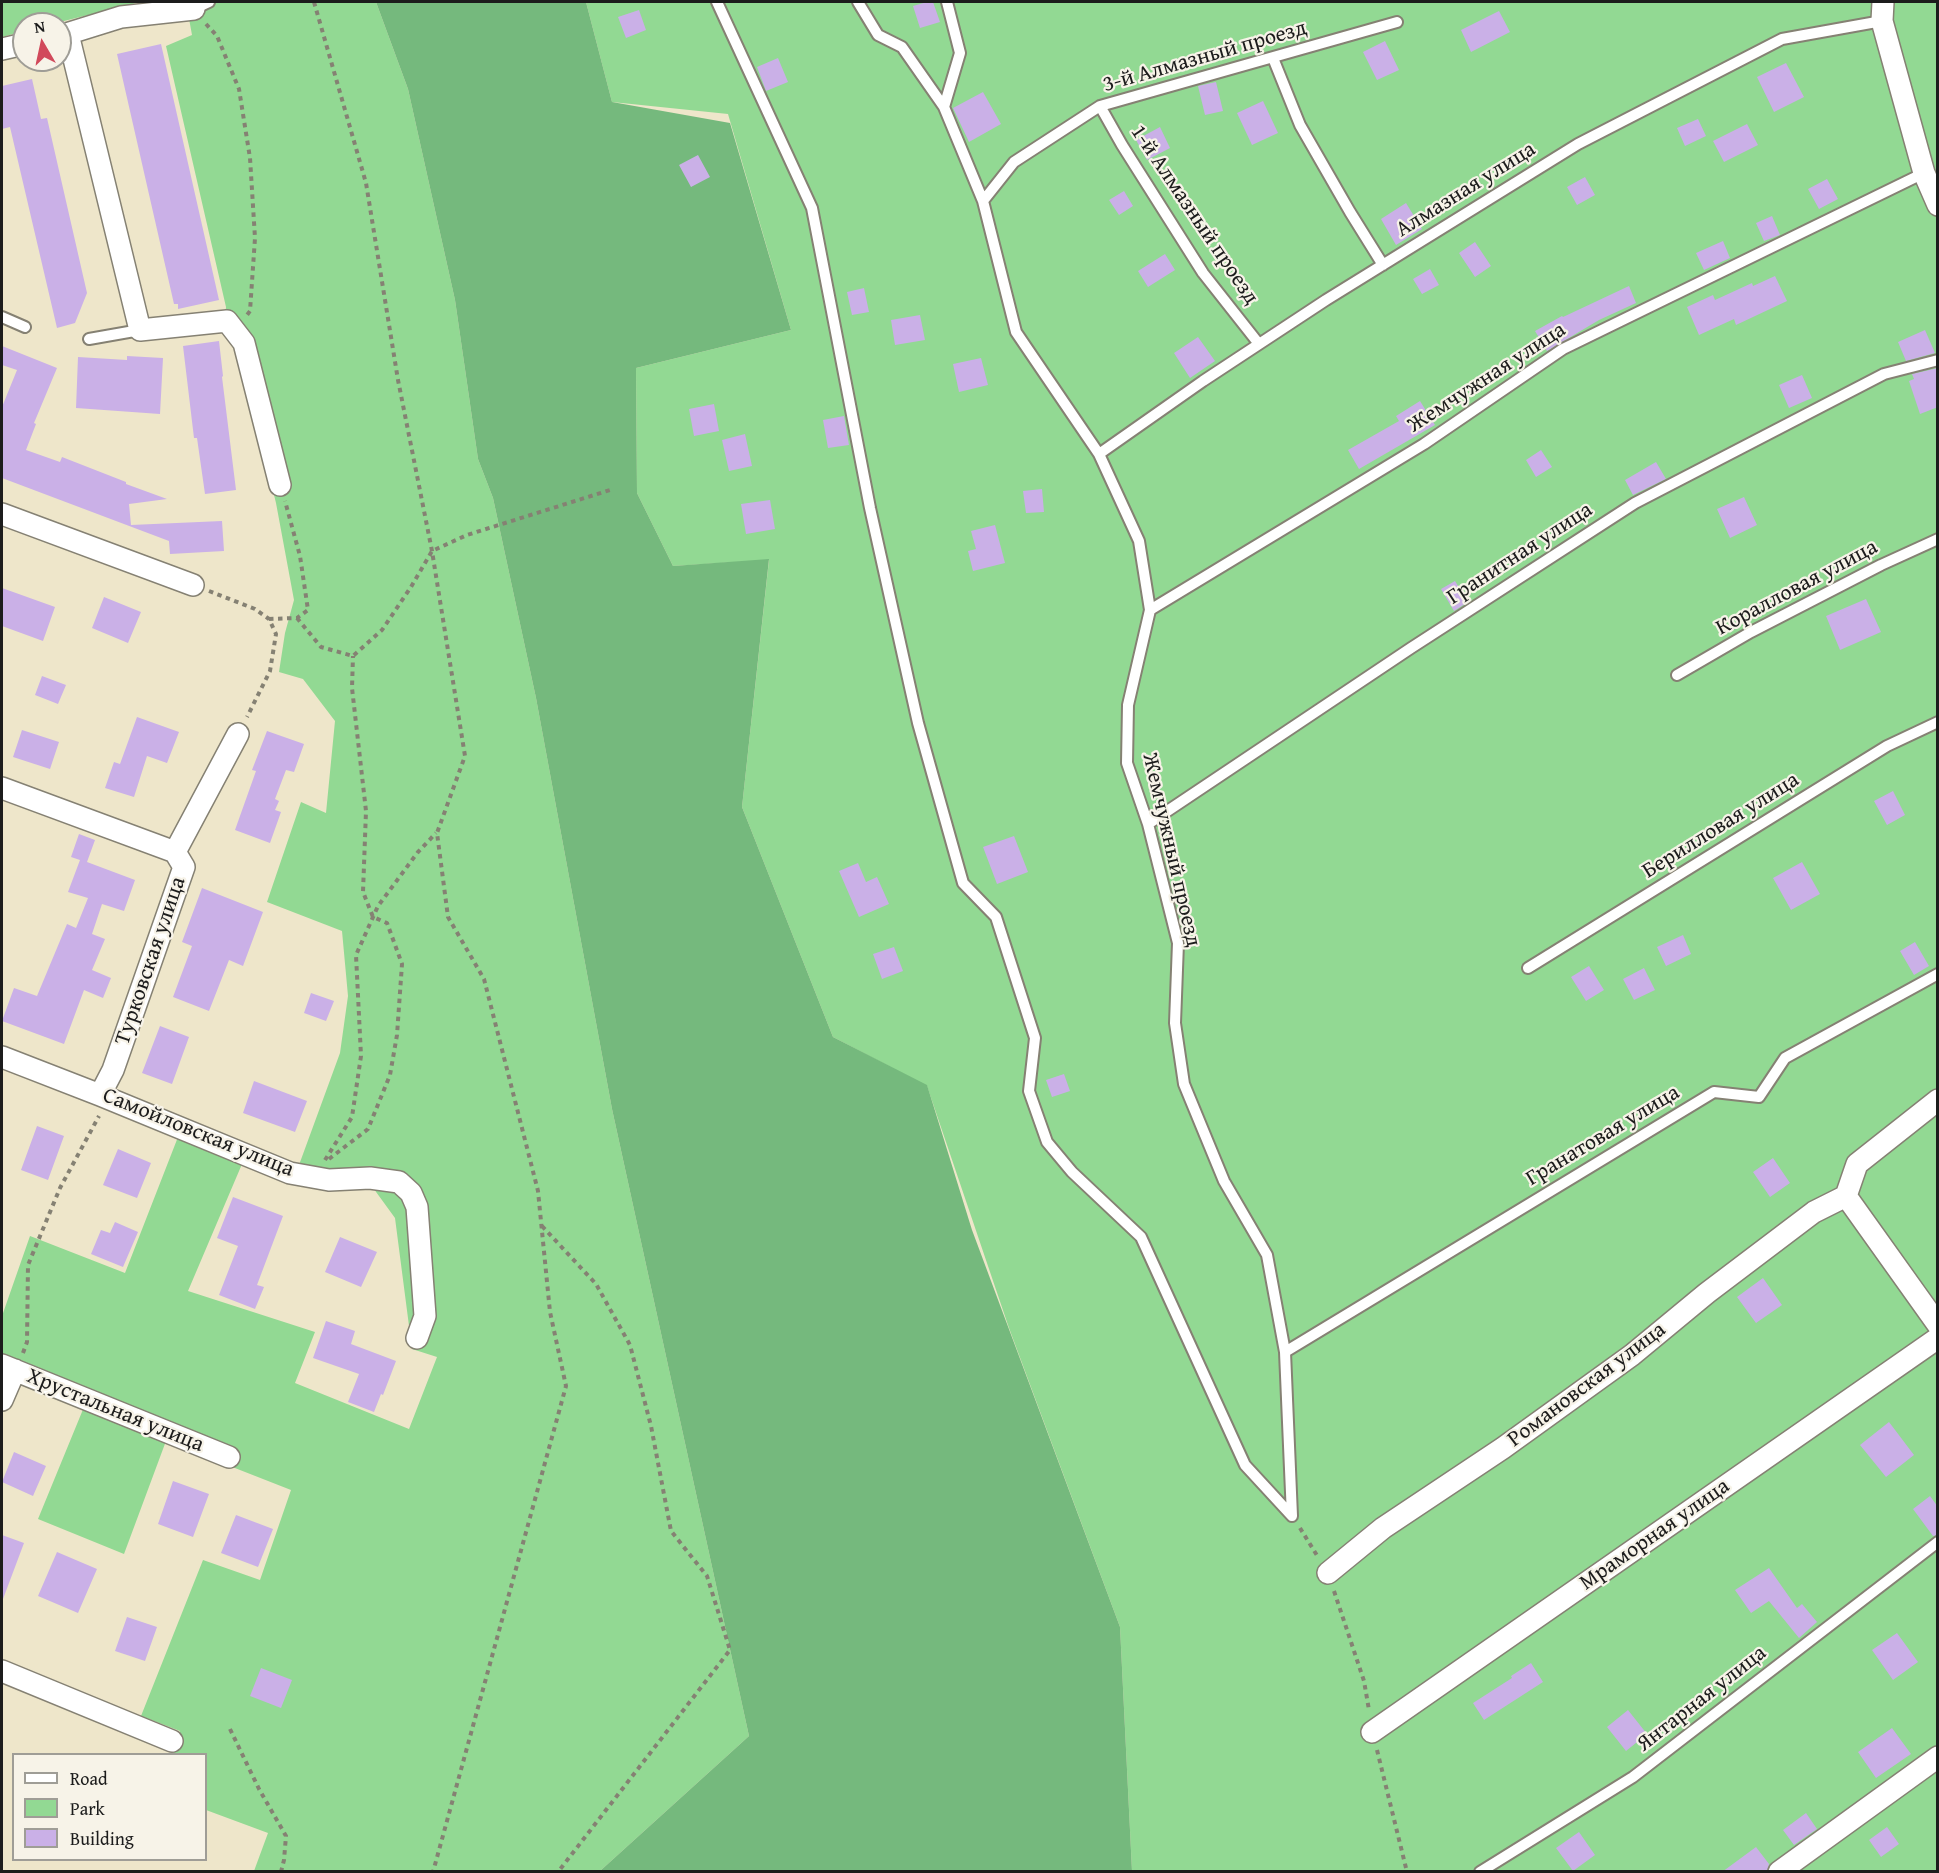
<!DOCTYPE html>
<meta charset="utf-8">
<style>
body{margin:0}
#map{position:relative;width:1939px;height:1873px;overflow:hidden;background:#eee6ca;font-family:"Gentium Book Plus",serif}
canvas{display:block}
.frame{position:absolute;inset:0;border:3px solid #1c1c1c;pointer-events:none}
.legend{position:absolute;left:12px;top:1753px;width:195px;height:108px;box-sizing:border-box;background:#f7f3e8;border:2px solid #9f9d96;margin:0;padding:8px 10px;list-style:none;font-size:18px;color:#1c1c1c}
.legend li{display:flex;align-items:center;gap:12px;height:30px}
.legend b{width:30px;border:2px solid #9f9d96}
.north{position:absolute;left:12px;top:12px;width:60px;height:60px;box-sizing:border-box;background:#f7f3e8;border:2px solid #9f9d96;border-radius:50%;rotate:351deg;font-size:16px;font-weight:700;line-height:24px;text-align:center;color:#1c1c1c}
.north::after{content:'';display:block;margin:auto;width:21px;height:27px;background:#d1495b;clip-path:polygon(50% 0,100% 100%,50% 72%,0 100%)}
</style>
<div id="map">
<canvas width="1939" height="1873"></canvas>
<div class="frame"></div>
<ul class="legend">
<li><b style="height:8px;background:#fff"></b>Road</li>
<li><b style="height:16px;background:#92d993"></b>Park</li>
<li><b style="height:16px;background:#cab0e7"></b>Building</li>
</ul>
<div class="north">N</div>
</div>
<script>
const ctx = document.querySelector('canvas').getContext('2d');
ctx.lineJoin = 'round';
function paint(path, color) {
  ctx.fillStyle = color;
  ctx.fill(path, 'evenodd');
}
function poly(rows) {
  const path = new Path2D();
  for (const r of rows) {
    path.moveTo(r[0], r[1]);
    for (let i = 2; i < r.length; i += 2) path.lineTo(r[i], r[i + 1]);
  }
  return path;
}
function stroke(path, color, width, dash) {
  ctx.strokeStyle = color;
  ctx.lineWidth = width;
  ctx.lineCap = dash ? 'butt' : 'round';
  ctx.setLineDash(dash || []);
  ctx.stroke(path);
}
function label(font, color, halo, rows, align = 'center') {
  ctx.font = font + ' "Gentium Book Plus",serif';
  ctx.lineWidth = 4.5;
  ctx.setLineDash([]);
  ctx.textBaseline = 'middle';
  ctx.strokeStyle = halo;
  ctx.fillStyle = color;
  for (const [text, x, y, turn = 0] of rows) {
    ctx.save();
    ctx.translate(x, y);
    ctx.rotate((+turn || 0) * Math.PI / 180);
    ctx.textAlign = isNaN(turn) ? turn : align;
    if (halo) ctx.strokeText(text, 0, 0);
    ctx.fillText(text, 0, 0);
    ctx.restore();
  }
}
const green = poly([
 [2,2,140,2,52,24,24,24,24,31,2,37],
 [186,2,376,2,408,89,455,300,478,459,493,498,536,698,612,1109,749,1736,600,1871,254,1871,268,1833,206,1810,206,1754,173,1754,180,1731,141,1716,203,1560,260,1580,291,1490,166,1441,124,1554,38,1519,84,1407,2,1356,2,1316,30,1236,125,1273,178,1137,242,1164,188,1291,315,1332,295,1383,409,1429,437,1357,412,1349,395,1218,371,1185,332,1172,299,1165,340,1053,348,996,342,931,267,902,301,802,326,813,335,721,303,679,279,672,285,633,294,600,276,503,238,350,224,332,226,307,166,46,192,35],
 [586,2,1937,2,1937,1871,1132,1871,1120,1627,1009,1328,927,1086,833,1037,742,807,769,560,673,566,637,493,636,368,791,330,728,114,612,102]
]);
const forest = poly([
 [376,2,586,2,612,102,730,123,791,330,636,368,637,493,673,566,769,559,742,807,833,1037,927,1085,972,1230,1120,1627,1132,1871,600,1871,749,1736,612,1109,536,698,493,498,478,459,455,300,408,89]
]);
const building = poly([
 [927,2,933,2,940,22,920,28,913,6],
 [639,10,646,30,626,38,618,17],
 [1499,11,1510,32,1471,52,1461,30],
 [1385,41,1399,70,1377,80,1363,52],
 [161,44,219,300,178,309,178,304,174,304,117,54],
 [778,58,788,82,766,91,757,67],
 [1786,63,1804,97,1774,112,1757,77],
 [32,79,41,119,47,118,87,293,75,323,57,328,10,127,2,129,2,86],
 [1216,82,1223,111,1205,115,1198,86],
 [983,92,1001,124,969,142,953,108],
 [1263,101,1278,133,1252,145,1237,113],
 [1698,119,1706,136,1685,146,1677,128],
 [1747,124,1758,145,1724,162,1713,141],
 [1160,127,1170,148,1147,160,1136,140],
 [698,155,710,177,691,187,679,165],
 [1585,177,1595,195,1577,205,1567,187],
 [1827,179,1838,199,1819,209,1808,189],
 [1124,191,1133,206,1119,215,1109,200],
 [1406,203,1422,229,1396,245,1381,219],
 [1772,216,1780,235,1764,241,1756,223],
 [1723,241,1730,258,1704,270,1696,253],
 [1475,242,1491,266,1475,277,1459,253],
 [1165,254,1175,270,1148,287,1138,271],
 [1430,269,1439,285,1422,294,1413,279],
 [1775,276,1787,301,1736,325,1734,319,1699,335,1687,307,1713,295,1715,300,1752,283,1753,286],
 [1629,286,1636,303,1599,320,1547,351,1535,331,1562,316,1563,317],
 [864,288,869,312,852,315,847,292],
 [920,315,925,340,895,345,891,320],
 [1925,330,1935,353,1906,361,1898,342],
 [1198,337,1215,361,1190,378,1174,353],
 [219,341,223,376,222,377,236,490,205,494,197,438,194,438,183,346],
 [2,346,57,368,34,423,36,424,26,450,60,462,62,457,126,482,126,484,167,499,129,504,131,525,222,521,224,551,170,554,169,541,2,478,2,407,17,370,2,365],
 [127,356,163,358,160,414,76,408,78,357,127,360],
 [981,358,988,385,959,392,953,364],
 [1938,368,1938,407,1920,414,1909,381,1914,379,1912,374],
 [1802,375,1812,398,1789,408,1779,385],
 [1420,401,1435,425,1359,469,1348,450,1399,421,1396,416],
 [714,404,719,431,694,436,689,409],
 [844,416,849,445,828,448,823,420],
 [745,434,752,466,729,471,722,440],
 [1541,450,1552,467,1536,477,1526,460],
 [1656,462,1666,479,1633,495,1625,480],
 [1042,489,1044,512,1026,513,1023,491],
 [1744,497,1757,525,1730,538,1717,509],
 [770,500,775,529,746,534,741,504],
 [995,525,1005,563,973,571,968,551,976,549,971,531],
 [1455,581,1468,602,1454,611,1441,589],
 [2,588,55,607,43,641,2,626],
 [104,597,141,612,128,643,92,628],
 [1866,599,1881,632,1840,650,1826,616],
 [42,676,66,685,58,704,35,695],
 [137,717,179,732,167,763,147,756,134,797,105,788,114,762,120,764],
 [22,730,59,742,50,769,13,757],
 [267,731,304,744,294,772,286,770,275,799,279,801,275,810,281,812,270,843,235,830,256,771,252,770],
 [1893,791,1905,815,1887,825,1874,801],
 [79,834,95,840,87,862,135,880,124,911,102,904,92,934,105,939,92,970,111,978,103,998,84,990,64,1044,2,1021,14,988,37,996,67,924,76,928,88,898,68,892,80,860,71,857],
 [1014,836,1028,872,997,884,983,847],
 [1802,862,1820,894,1791,910,1773,878],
 [858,863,866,882,877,877,889,904,859,917,839,871],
 [202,888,263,912,243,966,229,960,209,1011,173,997,192,946,182,942],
 [1683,935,1691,954,1666,966,1657,947],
 [1915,942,1929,966,1914,975,1900,951],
 [894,947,903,971,882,979,873,954],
 [1589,966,1604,990,1586,1001,1571,977],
 [1644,968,1655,990,1634,1000,1623,979],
 [311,993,334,1001,326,1021,304,1013],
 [160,1026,189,1037,172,1084,142,1073],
 [1064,1074,1070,1091,1052,1097,1046,1080],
 [254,1081,307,1101,295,1132,243,1113],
 [37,1126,64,1136,48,1180,21,1170],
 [118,1149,151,1163,137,1198,103,1185],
 [1773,1158,1790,1183,1770,1197,1753,1172],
 [233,1197,283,1216,257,1285,264,1287,255,1309,219,1295,238,1246,217,1238],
 [115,1222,138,1232,123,1267,91,1254,101,1230,110,1233],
 [340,1237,377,1252,361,1287,325,1272],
 [1763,1278,1782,1305,1756,1323,1737,1297],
 [326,1321,355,1331,351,1344,396,1361,383,1395,381,1394,374,1412,348,1402,359,1374,313,1358],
 [1889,1422,1914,1455,1886,1477,1860,1445],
 [14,1452,46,1466,33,1496,2,1482],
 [173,1481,209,1494,193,1537,158,1524],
 [1930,1496,1938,1507,1938,1535,1933,1536,1913,1509],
 [236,1515,273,1529,258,1567,221,1553],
 [2,1535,24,1543,3,1599,2,1598],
 [57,1552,97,1569,78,1613,38,1596],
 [1769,1568,1797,1608,1802,1604,1817,1622,1799,1638,1769,1601,1751,1613,1735,1590],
 [127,1617,157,1627,145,1661,115,1651],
 [1897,1633,1918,1662,1893,1680,1872,1650],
 [1531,1663,1543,1682,1484,1720,1473,1703,1512,1678,1511,1676],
 [261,1668,292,1680,281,1708,250,1696],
 [1628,1710,1647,1734,1626,1751,1607,1727],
 [1892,1728,1911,1754,1876,1778,1858,1752],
 [1806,1813,1817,1829,1794,1845,1783,1830],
 [1887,1827,1899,1844,1881,1857,1869,1840],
 [1579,1832,1595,1855,1573,1871,1556,1848],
 [1756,1847,1769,1864,1767,1872,1722,1872]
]);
const path = poly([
 [314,2,366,183,398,380,432,551,465,756,437,833,448,917,484,979,538,1191,550,1312,566,1386,433,1872],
 [206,24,217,36,239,89,250,158,255,238,250,311,247,315],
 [209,591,255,609,269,619,276,634,270,671,247,717],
 [297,618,321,647,353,656,382,630,411,587,432,551,467,535,610,490],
 [269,619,297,618,308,610,300,556,285,501],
 [329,1159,368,1129,390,1075,397,1035,402,964,387,923,373,917,363,892,366,811,352,688,353,656],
 [325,1160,352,1117,361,1056,356,955,378,906,418,852,436,833],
 [542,1226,596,1284,630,1345,651,1426,671,1531,707,1576,730,1650,558,1872],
 [23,1353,27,1342,28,1265,60,1188,99,1116],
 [1300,1528,1318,1557],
 [1334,1591,1364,1681,1369,1710],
 [230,1729,259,1789,286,1836,284,1860,281,1872],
 [1377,1750,1407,1872]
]);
const service = poly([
 [717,2,812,208,870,508,918,723,963,883,996,917,1035,1038,1029,1091,1047,1142,1072,1172,1141,1237,1245,1465,1292,1516],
 [858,2,878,35,902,47,944,107,983,201,1016,332,1099,454,1139,541,1150,610,1128,705,1127,763,1148,824,1178,943,1175,1023,1184,1084,1224,1181,1267,1255,1285,1352,1292,1516],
 [194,9,209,2],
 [1273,58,1300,125,1350,212,1383,265],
 [1100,106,1122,145,1203,273,1259,344],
 [944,107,960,53,947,2],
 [983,201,1014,162,1100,106,1397,22],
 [2,317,25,327],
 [89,339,140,330],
 [1099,454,1203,381,1326,300,1578,144,1782,39,1882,21],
 [1150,610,1424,444,1563,349,1924,173],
 [1677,675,1751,632,1881,565,1938,539],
 [1148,824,1411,648,1635,503,1884,374,1938,360],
 [1528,968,1887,746,1938,722],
 [1285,1352,1714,1092,1759,1097,1785,1058,1938,974],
 [1480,1872,1633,1777,1938,1542]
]);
const minor = poly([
 [1883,2,1882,21,1924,173,1938,205],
 [68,34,140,330,227,321,244,343,280,485],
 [60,36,121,17,194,9],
 [2,49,24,44],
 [2,514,193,585],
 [2,788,175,852],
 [175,852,238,734],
 [2,1057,100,1095,290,1173,329,1180,370,1178,399,1182,411,1193,417,1207,425,1316,417,1338],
 [100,1095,113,1070,184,867,175,852],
 [1938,1100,1857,1164,1846,1196,1938,1325],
 [2,1365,229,1457],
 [2,1400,15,1370],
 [1328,1573,1383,1528,1503,1448,1632,1355,1707,1293,1814,1212,1846,1196],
 [2,1671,172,1741],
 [1372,1732,1938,1338],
 [1779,1872,1938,1757]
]);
const streetNames = [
 ["3-й Алмазный проезд",1205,57,-16],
 ["Алмазная улица",1466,190,-32],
 ["1-й Алмазный проезд",1194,215,56],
 ["Жемчужная улица",1487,378,-33],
 ["Гранитная улица",1520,554,-33],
 ["Коралловая улица",1797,588,-28],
 ["Берилловая улица",1721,826,-32],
 ["Жемчужный проезд",1171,850,77],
 ["Турковская улица",151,961,-71],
 ["Самойловская улица",198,1133,22],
 ["Гранатовая улица",1603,1136,-31],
 ["Романовская улица",1587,1385,-37],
 ["Хрустальная улица",115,1411,22],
 ["Мраморная улица",1655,1535,-35],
 ["Янтарная улица",1702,1699,-38]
];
paint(green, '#92d993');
paint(forest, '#75b97d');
paint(building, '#cab0e7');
stroke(service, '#858173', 14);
stroke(minor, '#858173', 24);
stroke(path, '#858173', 4, [4.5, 4.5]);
stroke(service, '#fff', 10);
stroke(minor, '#fff', 21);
label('22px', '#1c1c1c', '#f7f3e8', streetNames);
</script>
